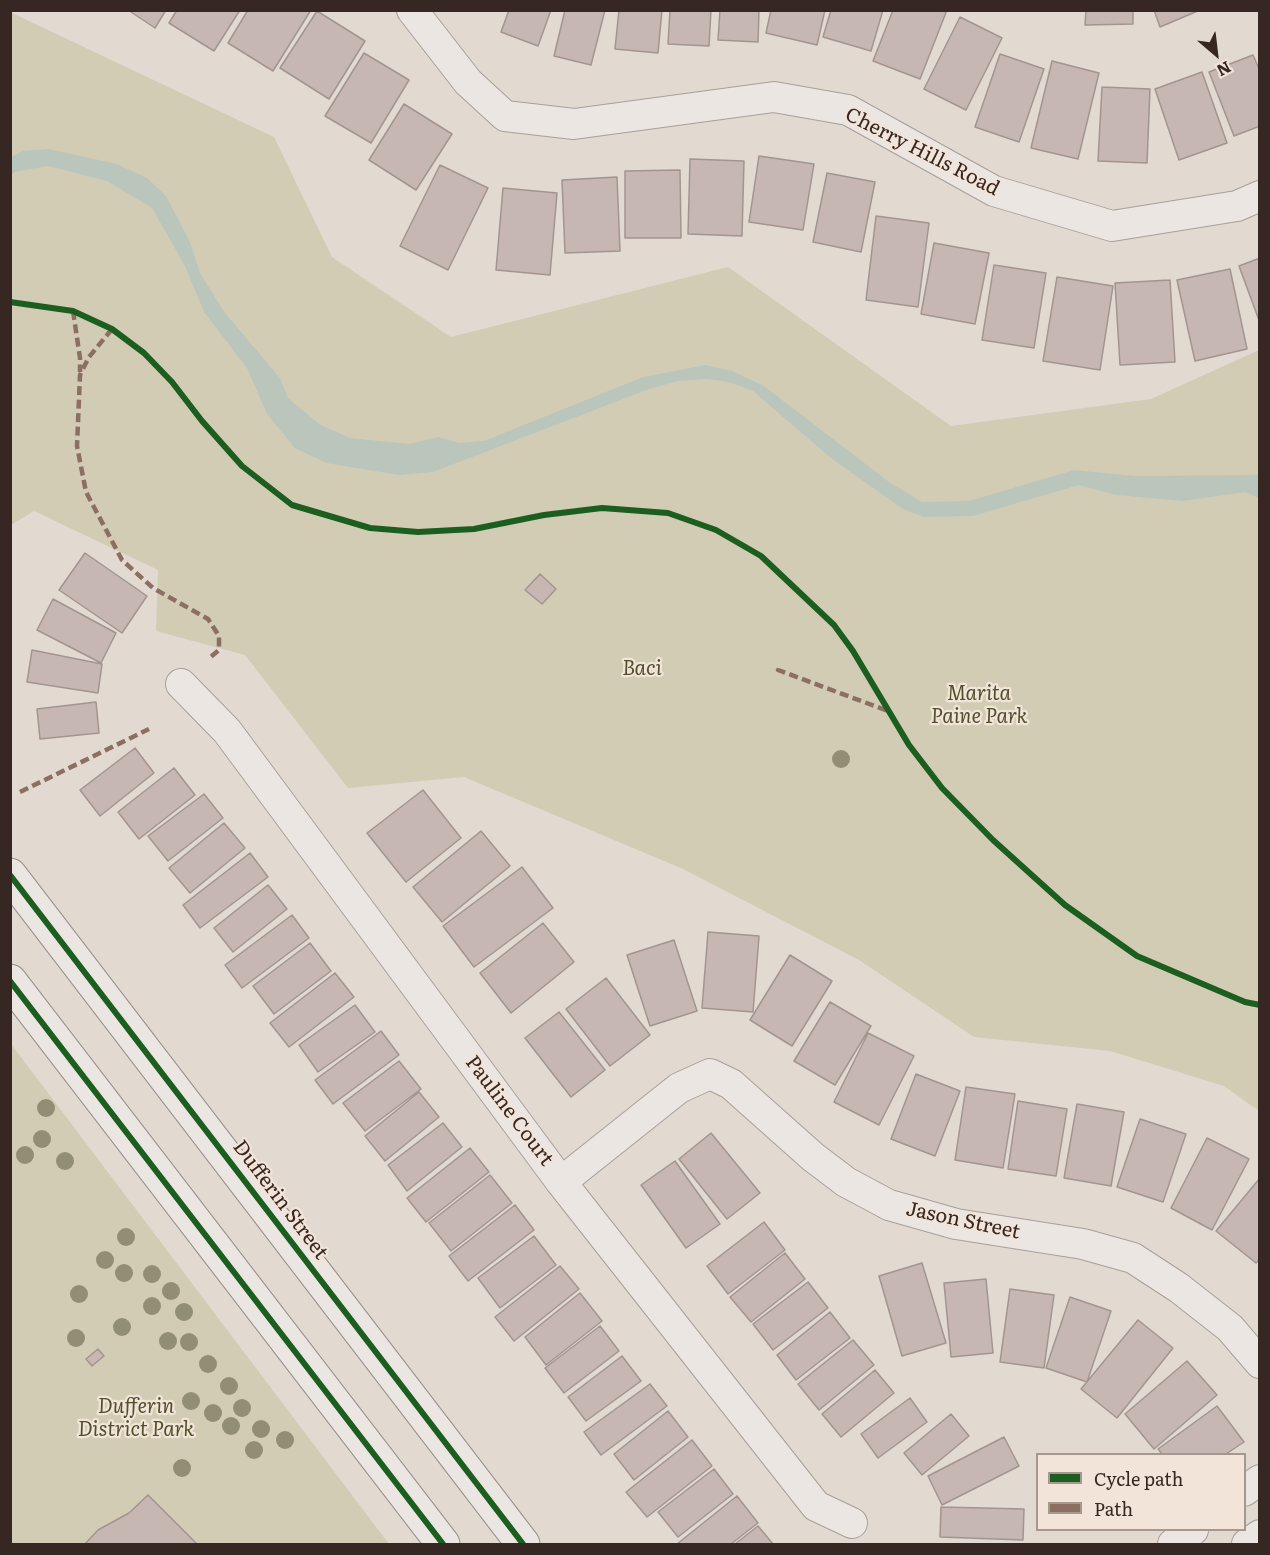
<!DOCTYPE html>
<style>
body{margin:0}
#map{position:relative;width:1270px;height:1555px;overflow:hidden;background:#e2d9d1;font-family:Literata,serif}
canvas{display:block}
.frame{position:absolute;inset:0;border:12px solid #362722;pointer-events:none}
.legend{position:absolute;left:1036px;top:1453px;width:210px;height:78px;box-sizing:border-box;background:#f2e4d8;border:2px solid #a7988f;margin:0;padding:8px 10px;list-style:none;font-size:18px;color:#362722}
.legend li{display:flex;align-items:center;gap:12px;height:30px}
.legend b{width:30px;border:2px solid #a7988f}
.north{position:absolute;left:1186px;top:24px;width:60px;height:60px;-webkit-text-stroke:4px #f2e4d8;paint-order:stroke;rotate:152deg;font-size:16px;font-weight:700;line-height:24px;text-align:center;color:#362722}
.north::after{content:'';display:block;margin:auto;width:21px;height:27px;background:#362722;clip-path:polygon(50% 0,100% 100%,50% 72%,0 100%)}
</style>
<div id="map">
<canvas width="1270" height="1555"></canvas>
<div class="frame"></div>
<ul class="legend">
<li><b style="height:8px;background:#1b5e20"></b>Cycle path</li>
<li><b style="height:8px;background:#8d6e63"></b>Path</li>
</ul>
<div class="north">N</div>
</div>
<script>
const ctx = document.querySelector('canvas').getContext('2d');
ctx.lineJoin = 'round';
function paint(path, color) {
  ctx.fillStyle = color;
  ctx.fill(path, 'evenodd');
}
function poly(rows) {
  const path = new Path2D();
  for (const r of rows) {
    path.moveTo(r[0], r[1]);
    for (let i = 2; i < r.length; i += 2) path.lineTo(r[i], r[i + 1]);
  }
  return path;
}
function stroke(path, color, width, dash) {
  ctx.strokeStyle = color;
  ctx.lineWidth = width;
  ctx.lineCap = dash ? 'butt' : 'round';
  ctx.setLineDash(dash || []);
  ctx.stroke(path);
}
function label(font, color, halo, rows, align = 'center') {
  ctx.font = font + ' Literata,serif';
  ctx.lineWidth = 4.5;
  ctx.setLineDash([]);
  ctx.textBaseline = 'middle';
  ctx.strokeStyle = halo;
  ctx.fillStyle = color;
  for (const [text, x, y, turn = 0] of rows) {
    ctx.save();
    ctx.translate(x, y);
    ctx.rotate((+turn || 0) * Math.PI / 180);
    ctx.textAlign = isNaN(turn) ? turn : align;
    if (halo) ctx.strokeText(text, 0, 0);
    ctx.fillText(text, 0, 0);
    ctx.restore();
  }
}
const green = poly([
 [10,12,274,137,332,257,451,337,728,267,951,426,1151,399,1259,350,1259,1111,1224,1086,1110,1051,974,1037,859,960,683,869,464,777,348,788,245,655,156,631,158,570,34,511,11,525],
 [11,1044,389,1544,10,1544]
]);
const water = poly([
 [49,149,117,164,147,178,166,196,190,242,200,273,225,313,280,378,288,398,319,424,350,438,410,444,438,437,459,443,484,441,643,377,706,365,732,371,764,386,889,482,922,502,969,501,1074,470,1136,476,1259,475,1259,498,1245,492,1183,501,1116,495,1079,485,973,516,923,517,903,509,832,459,753,391,729,382,707,379,678,381,649,389,433,472,399,475,326,463,295,448,267,414,247,368,204,312,185,266,152,208,107,181,48,166,15,172,11,175,11,157,23,151]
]);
const building = poly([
 [128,10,166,10,155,28,128,10],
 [177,10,240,10,214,51,169,23,177,10],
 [248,10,311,10,273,71,228,43,248,10],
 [509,10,551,10,538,46,501,32,509,10],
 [565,10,605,10,591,65,554,56,565,10],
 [619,10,662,10,658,53,615,49,619,10],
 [670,10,711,10,709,46,668,44,670,10],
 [720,10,759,10,758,42,718,40,720,10],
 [771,10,825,10,817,45,766,33,771,10],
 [831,10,883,10,871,51,823,37,831,10],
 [893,10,947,10,920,79,873,61,893,10],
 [1086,10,1133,10,1133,24,1085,25,1086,10],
 [1154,10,1200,10,1160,27,1154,10],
 [317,11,365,41,329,99,280,68,317,11],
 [960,17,1002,38,966,110,924,89,960,17],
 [364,53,409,80,371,143,325,116,364,53],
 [1000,54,1044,69,1019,142,975,127,1000,54],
 [1253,55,1260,71,1260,126,1234,136,1209,72,1253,55],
 [1052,61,1099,73,1078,159,1031,148,1052,61],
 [1202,72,1227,143,1179,160,1155,89,1202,72],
 [1102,87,1150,89,1147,163,1098,161,1102,87],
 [404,104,452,134,416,190,369,160,404,104],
 [759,156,814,164,803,230,749,222,759,156],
 [690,159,744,161,742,236,688,234,690,159],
 [440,165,488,188,448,270,400,246,440,165],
 [680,170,681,238,625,238,625,171,680,170],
 [827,173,875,182,861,252,813,242,827,173],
 [617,177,620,251,565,253,562,180,617,177],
 [503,188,557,193,550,275,496,270,503,188],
 [876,216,929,223,918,307,866,300,876,216],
 [934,243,989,253,975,324,921,314,934,243],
 [1260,258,1260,323,1239,266,1260,258],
 [994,265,1046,273,1034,348,982,340,994,265],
 [1230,269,1247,349,1195,361,1177,280,1230,269],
 [1057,277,1113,286,1100,370,1043,361,1057,277],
 [1170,280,1175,362,1120,365,1115,283,1170,280],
 [85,553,147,596,122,633,59,590,85,553],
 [540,574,556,589,542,604,525,590,540,574],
 [53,599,116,633,101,663,37,630,53,599],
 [32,650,102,664,98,693,27,682,32,650],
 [96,702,99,733,40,739,37,709,96,702],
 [135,748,154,773,100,816,80,790,135,748],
 [174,768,195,795,139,839,118,812,174,768],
 [423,790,461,838,406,882,367,833,423,790],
 [204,794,223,818,168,861,148,836,204,794],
 [224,823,245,848,190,893,169,868,224,823],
 [481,831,510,866,442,922,413,887,481,831],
 [250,853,268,877,200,928,183,905,250,853],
 [522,867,553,908,474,967,443,926,522,867],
 [268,885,287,909,233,952,214,928,268,885],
 [292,915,309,938,242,988,225,965,292,915],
 [543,923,574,962,511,1013,480,973,543,923],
 [708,932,759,936,753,1012,702,1008,708,932],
 [674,940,697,1011,650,1026,627,955,674,940],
 [310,943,331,971,274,1014,253,986,310,943],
 [790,955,832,981,792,1046,750,1020,790,955],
 [335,973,354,997,289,1047,270,1023,335,973],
 [606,978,650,1035,610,1066,566,1009,606,978],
 [830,1002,871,1026,835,1085,794,1061,830,1002],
 [355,1005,375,1032,318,1072,299,1045,355,1005],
 [559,1012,605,1070,571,1097,525,1038,559,1012],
 [381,1031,399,1055,333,1104,315,1080,381,1031],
 [868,1033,914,1056,879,1125,834,1102,868,1033],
 [399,1061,421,1089,365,1131,343,1103,399,1061],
 [916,1074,960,1091,935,1156,891,1139,916,1074],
 [966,1087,1015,1094,1003,1168,955,1160,966,1087],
 [419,1092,439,1117,385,1161,365,1136,419,1092],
 [1018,1101,1067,1109,1056,1176,1008,1169,1018,1101],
 [1077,1104,1124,1112,1111,1186,1064,1178,1077,1104],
 [1140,1119,1186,1134,1163,1202,1117,1187,1140,1119],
 [443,1123,462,1147,407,1191,388,1165,443,1123],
 [711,1133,760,1193,727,1219,679,1159,711,1133],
 [1207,1138,1249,1159,1212,1230,1171,1208,1207,1138],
 [470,1148,489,1172,426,1222,407,1198,470,1148],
 [675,1161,720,1224,686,1248,641,1185,675,1161],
 [490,1175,512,1203,451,1251,429,1223,490,1175],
 [1260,1178,1260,1259,1256,1263,1216,1231,1260,1178],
 [515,1205,534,1230,468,1281,449,1256,515,1205],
 [764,1222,785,1250,728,1294,707,1266,764,1222],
 [534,1236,556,1265,500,1308,478,1278,534,1236],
 [785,1253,805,1279,751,1322,730,1297,785,1253],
 [922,1263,946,1343,902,1356,879,1276,922,1263],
 [560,1266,579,1289,514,1341,495,1317,560,1266],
 [986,1279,993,1353,951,1357,944,1283,986,1279],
 [808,1282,828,1308,773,1350,753,1324,808,1282],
 [1010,1289,1054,1295,1044,1368,1000,1362,1010,1289],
 [580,1293,602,1321,546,1365,525,1337,580,1293],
 [1070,1297,1111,1311,1087,1382,1046,1368,1070,1297],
 [830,1312,850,1338,796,1380,777,1355,830,1312],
 [1138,1320,1173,1348,1117,1418,1081,1389,1138,1320],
 [600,1326,619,1351,564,1393,545,1368,600,1326],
 [853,1340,874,1365,819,1410,798,1384,853,1340],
 [98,1349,104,1356,92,1366,86,1359,98,1349],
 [622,1356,641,1381,586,1421,568,1397,622,1356],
 [1187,1361,1217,1395,1154,1449,1125,1414,1187,1361],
 [875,1370,894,1393,841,1437,822,1414,875,1370],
 [650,1384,667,1406,601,1455,584,1432,650,1384],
 [910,1398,927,1422,878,1458,861,1434,910,1398],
 [1217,1406,1244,1442,1226,1454,1162,1454,1158,1449,1217,1406],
 [668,1411,688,1437,634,1480,614,1454,668,1411],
 [951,1414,969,1436,922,1475,904,1453,951,1414],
 [1004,1437,1019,1466,942,1505,928,1476,1004,1437],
 [692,1440,712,1466,647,1517,626,1492,692,1440],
 [714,1469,733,1494,678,1537,658,1512,714,1469],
 [148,1495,197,1544,85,1544,98,1530,129,1513,148,1495],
 [737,1496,758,1523,731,1544,677,1544,737,1496],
 [941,1507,1024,1509,1023,1540,940,1537,941,1507],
 [758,1526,773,1544,735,1544,758,1526]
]);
const street = poly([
 [412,10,468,82,505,116,574,124,774,97,848,110,994,191,1112,226,1237,206,1260,196],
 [181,684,227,731,561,1182,816,1506,852,1523],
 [561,1182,679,1088,710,1074,731,1084,813,1157,846,1182,889,1205,956,1224,1083,1244,1133,1258,1179,1288,1230,1328,1260,1363],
 [1244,1491,1260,1480],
 [1173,1544,1193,1530],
 [1247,1544,1260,1535]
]);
const secondary = poly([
 [10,875,523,1544],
 [10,981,443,1544]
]);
const quiet = poly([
 [73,311,80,358,80,372],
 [112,329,89,357,80,375,77,446,86,492,122,560,153,588,208,619,219,636,219,650,208,659],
 [779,669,778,670,888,711],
 [20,792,149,729]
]);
const cycleway = poly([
 [10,302,73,311,112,329,144,353,172,382,202,421,242,466,292,505,370,528,418,532,474,529,544,515,602,508,668,513,716,530,761,556,834,625,853,651,909,745,942,788,993,840,1065,905,1137,956,1245,1002,1260,1005],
 [10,875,523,1544],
 [10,981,443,1544]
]);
const trees = [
 [841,759],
 [46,1108],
 [42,1139],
 [25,1155],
 [65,1161],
 [126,1237],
 [105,1260],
 [124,1273],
 [152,1274],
 [171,1291],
 [79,1294],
 [152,1306],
 [184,1312],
 [122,1327],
 [76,1338],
 [168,1341],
 [189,1342],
 [208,1364],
 [229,1386],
 [191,1401],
 [242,1408],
 [213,1413],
 [231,1426],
 [261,1429],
 [285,1440],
 [254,1450],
 [182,1468]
];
const streetNames = [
 ["Cherry Hills Road",922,152,27],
 ["Pauline Court",509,1111,53],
 ["Dufferin Street",280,1200,53],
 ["Jason Street",963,1221,12]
];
const parkNames = [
 ["Baci",642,669],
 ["Marita",979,694],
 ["Paine Park",979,717],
 ["Dufferin",136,1407],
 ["District Park",136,1430]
];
paint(green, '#d3ccb5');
paint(water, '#bac6bc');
paint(building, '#c6b7b2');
stroke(building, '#a29590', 1.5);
stroke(street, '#a89f99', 32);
stroke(secondary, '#988f89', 35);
stroke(street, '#ebe6e1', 30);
stroke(secondary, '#ebe6e1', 33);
stroke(quiet, '#8d6e63', 4.5, [9, 4.5]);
stroke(cycleway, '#1b5e20', 6);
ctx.fillStyle = '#928e76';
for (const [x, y] of trees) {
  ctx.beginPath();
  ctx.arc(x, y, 9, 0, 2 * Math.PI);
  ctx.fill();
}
label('20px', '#362722', '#f2e4d8', streetNames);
label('italic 20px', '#50502b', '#f2e4d8', parkNames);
</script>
